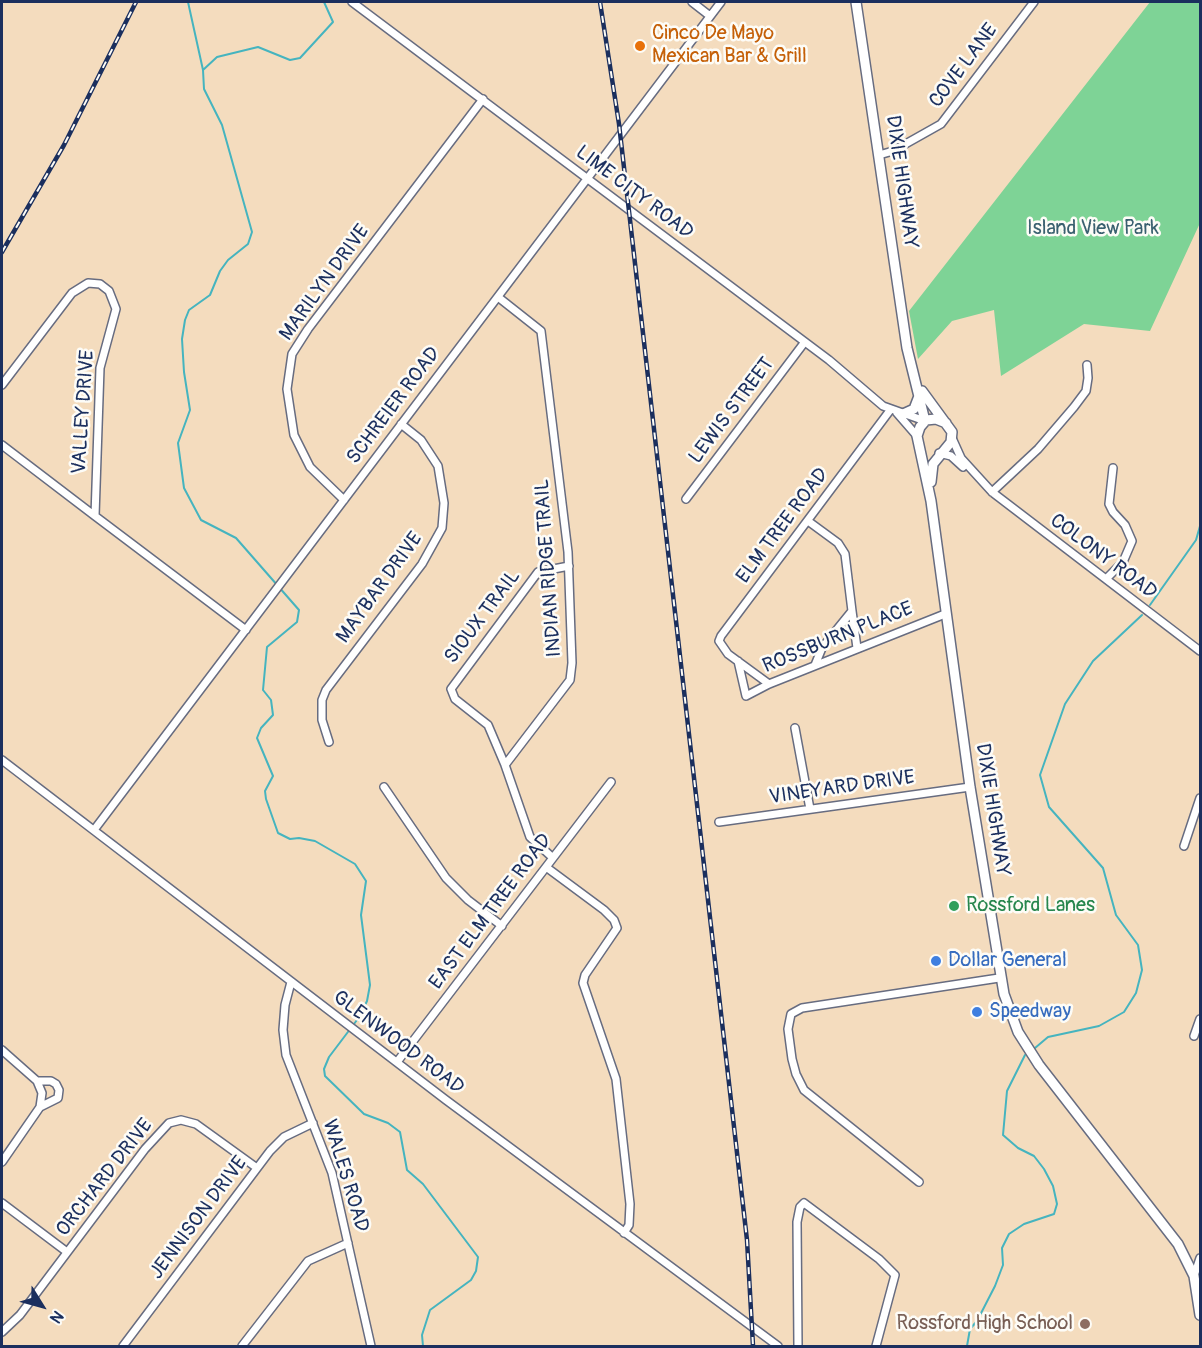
<!DOCTYPE html>
<style>
body{margin:0}
#map{position:relative;width:1202px;height:1348px;overflow:hidden;background:#f4dcbe;font-family:Pangolin,sans-serif}
canvas{display:block}
.frame{position:absolute;inset:0;border:3px solid #1b2f5e;pointer-events:none}
.north{position:absolute;left:12px;top:1276px;width:60px;height:60px;-webkit-text-stroke:4px #fdfcf7;paint-order:stroke;rotate:127deg;font-size:16px;font-weight:700;line-height:24px;text-align:center;color:#1b2f5e}
.north::after{content:'';display:block;margin:auto;width:21px;height:27px;background:#1b2f5e;clip-path:polygon(50% 0,100% 100%,50% 72%,0 100%)}
</style>
<div id="map">
<canvas width="1202" height="1348"></canvas>
<div class="frame"></div>
<div class="north">N</div>
</div>
<script>
const ctx = document.querySelector('canvas').getContext('2d');
ctx.lineJoin = 'round';
function paint(path, color) {
  ctx.fillStyle = color;
  ctx.fill(path, 'evenodd');
}
function poly(rows) {
  const path = new Path2D();
  for (const r of rows) {
    path.moveTo(r[0], r[1]);
    for (let i = 2; i < r.length; i += 2) path.lineTo(r[i], r[i + 1]);
  }
  return path;
}
function stroke(path, color, width, dash) {
  ctx.strokeStyle = color;
  ctx.lineWidth = width;
  ctx.lineCap = dash ? 'butt' : 'round';
  ctx.setLineDash(dash || []);
  ctx.stroke(path);
}
function label(font, color, halo, rows, align = 'center') {
  ctx.font = font + ' Pangolin,sans-serif';
  ctx.lineWidth = 5;
  ctx.setLineDash([]);
  ctx.textBaseline = 'middle';
  ctx.strokeStyle = halo;
  ctx.fillStyle = color;
  for (const [text, x, y, turn = 0] of rows) {
    ctx.save();
    ctx.translate(x, y);
    ctx.rotate((+turn || 0) * Math.PI / 180);
    ctx.textAlign = isNaN(turn) ? turn : align;
    if (halo) ctx.strokeText(text, 0, 0);
    ctx.fillText(text, 0, 0);
    ctx.restore();
  }
}
const green = poly([
 [1150,2,1200,2,1200,223,1150,331,1084,324,1001,376,994,310,952,321,918,359,909,311]
]);
const stream = poly([
 [188,2,203,70,204,89,222,125,252,232,248,244,228,260,220,271,210,295,189,310,185,320,182,339,184,372,190,410,178,443,184,488,201,520,236,538,299,610,297,622,267,647,263,690,271,700,273,715,261,728,257,738,273,776,265,791,266,799,278,833,290,839,299,838,315,841,355,864,366,881,361,915,370,985,367,1001,360,1016,329,1057,324,1069,325,1076,364,1114,388,1123,400,1132,407,1170,423,1184,478,1257,476,1271,471,1280,430,1310,422,1335,423,1346],
 [203,70,217,57,258,47,290,60,300,58,333,22,324,2],
 [1150,605,1196,540,1200,526],
 [1035,1048,1048,1037,1099,1026,1124,1012,1136,993,1142,970,1138,945,1116,915,1103,868,1049,807,1040,775,1065,704,1093,661,1142,615],
 [967,1346,970,1329,977,1321,995,1286,1003,1265,1002,1248,1009,1234,1024,1224,1054,1214,1057,1204,1053,1186,1044,1169,1034,1156,1018,1148,1003,1135,1007,1091,1025,1055]
]);
const minor = poly([
 [352,2,829,360,883,406,925,421],
 [692,2,710,16],
 [879,155,893,151,941,124,1034,2],
 [498,297,541,331,568,552,572,663,570,680,505,765,530,837,553,858],
 [2,385,72,293,88,283,100,284,109,291,116,309,100,368,95,516,2,445],
 [897,413,917,436],
 [952,438,961,458,992,492,1200,651],
 [939,453,951,456,963,467],
 [992,492,1038,449,1074,407,1086,391,1088,378,1087,365],
 [686,499,804,343],
 [344,500,310,467,294,435,287,389,292,354,308,329,483,99],
 [95,516,246,630],
 [808,521,838,543,845,554,852,611,822,648,815,665],
 [1106,579,1123,562,1132,541,1125,525,1113,512,1109,504,1113,468],
 [852,611,857,648],
 [738,661,746,696,769,684,945,614],
 [769,684,728,654,719,641,721,636,891,409],
 [795,728,810,809],
 [329,742,322,720,322,700,326,690,422,564,442,528,444,503,438,466,421,440,401,424],
 [2,760,446,1100,778,1346],
 [505,765,488,725,455,699,451,689,538,572,569,566],
 [384,787,446,878,468,900,502,926],
 [719,822,970,787],
 [94,830,721,2],
 [1184,846,1200,798],
 [546,867,604,910,614,920,617,928,585,975,583,983,616,1079,630,1204,629,1225,624,1233],
 [291,982,285,1005,283,1030,286,1055,332,1173,371,1346],
 [1194,1036,1200,1019],
 [2,1050,37,1081,42,1093,40,1107],
 [397,1062,611,782],
 [2,1162,40,1107,58,1098,59,1090,56,1084,51,1081,37,1081],
 [919,1182,804,1090,796,1074,792,1059,788,1029,791,1014,802,1008,999,978],
 [2,1203,67,1252],
 [1194,1276,1200,1258],
 [2,1332,20,1315,145,1149,169,1123,181,1120,196,1124,257,1168],
 [123,1346,270,1151,284,1137,313,1123],
 [242,1346,308,1261,348,1243],
 [798,1346,797,1222,800,1207,804,1203,879,1259,895,1275,876,1346]
]);
const major = poly([
 [856,2,907,348,925,421],
 [922,391,952,432,951,442,933,464,931,482],
 [903,414,914,409,919,396],
 [946,423,936,419,926,420,920,427,917,436,931,501,970,787,1004,994,1018,1032,1039,1065,1178,1244,1194,1276,1200,1315]
]);
const rail = poly([
 [600,2,619,124,747,1240,753,1346],
 [2,252,64,145,136,2]
]);
const markers = [
 [640,46,6,"#e8710a"],
 [954,906,6,"#2e9e5b"],
 [936,961,6,"#3f7fe0"],
 [977,1012,6,"#3f7fe0"],
 [1085,1324,6,"#8d6e63"]
];
const foodNames = [
 ["Cinco De Mayo",652,34],
 ["Mexican Bar & Grill",652,57]
];
const streetNames = [
 ["COVE LANE",964,66,-53],
 ["DIXIE HIGHWAY",901,182,82],
 ["LIME CITY ROAD",634,193,37],
 ["MARILYN DRIVE",325,283,-54],
 ["SCHREIER ROAD",394,406,-53],
 ["LEWIS STREET",732,411,-53],
 ["VALLEY DRIVE",84,412,-86],
 ["ELM TREE ROAD",783,526,-53],
 ["COLONY ROAD",1103,557,37],
 ["INDIAN RIDGE TRAIL",549,568,-94],
 ["MAYBAR DRIVE",380,588,-54],
 ["SIOUX TRAIL",483,617,-53],
 ["ROSSBURN PLACE",838,638,-22],
 ["VINEYARD DRIVE",842,788,-8],
 ["DIXIE HIGHWAY",992,810,81],
 ["EAST ELM TREE ROAD",491,912,-53],
 ["GLENWOOD ROAD",398,1043,37],
 ["WALES ROAD",345,1176,73],
 ["ORCHARD DRIVE",105,1178,-52],
 ["JENNISON DRIVE",199,1218,-53]
];
const parkNames = [
 ["Island View Park",1093,229]
];
const leisureNames = [
 ["Rossford Lanes",966,906]
];
const shopNames = [
 ["Dollar General",948,961],
 ["Speedway",989,1012]
];
const educationNames = [
 ["Rossford High School",1073,1324]
];
paint(green, '#7ed396');
stroke(stream, '#45b4bf', 2);
stroke(minor, '#676c80', 10);
stroke(major, '#676c80', 12);
stroke(minor, '#fff', 7);
stroke(major, '#fff', 9);
stroke(rail, '#1b2f5e', 4.5);
stroke(rail, '#fdfcf7', 2, [7]);
for (const [x, y, r, color] of markers) {
  const dot = new Path2D();
  dot.arc(x, y, r, 0, 2 * Math.PI);
  ctx.fillStyle = color;
  ctx.fill(dot);
  stroke(dot, '#fdfcf7', 2);
}
label('20px', '#c56008', '#fdfcf7', foodNames, 'left');
label('20px', '#1b2f5e', '#fdfcf7', streetNames);
label('20px', '#39606f', '#fdfcf7', parkNames);
label('20px', '#27864d', '#fdfcf7', leisureNames, 'left');
label('20px', '#366cbe', '#fdfcf7', shopNames, 'left');
label('20px', '#785e54', '#fdfcf7', educationNames, 'right');
</script>
